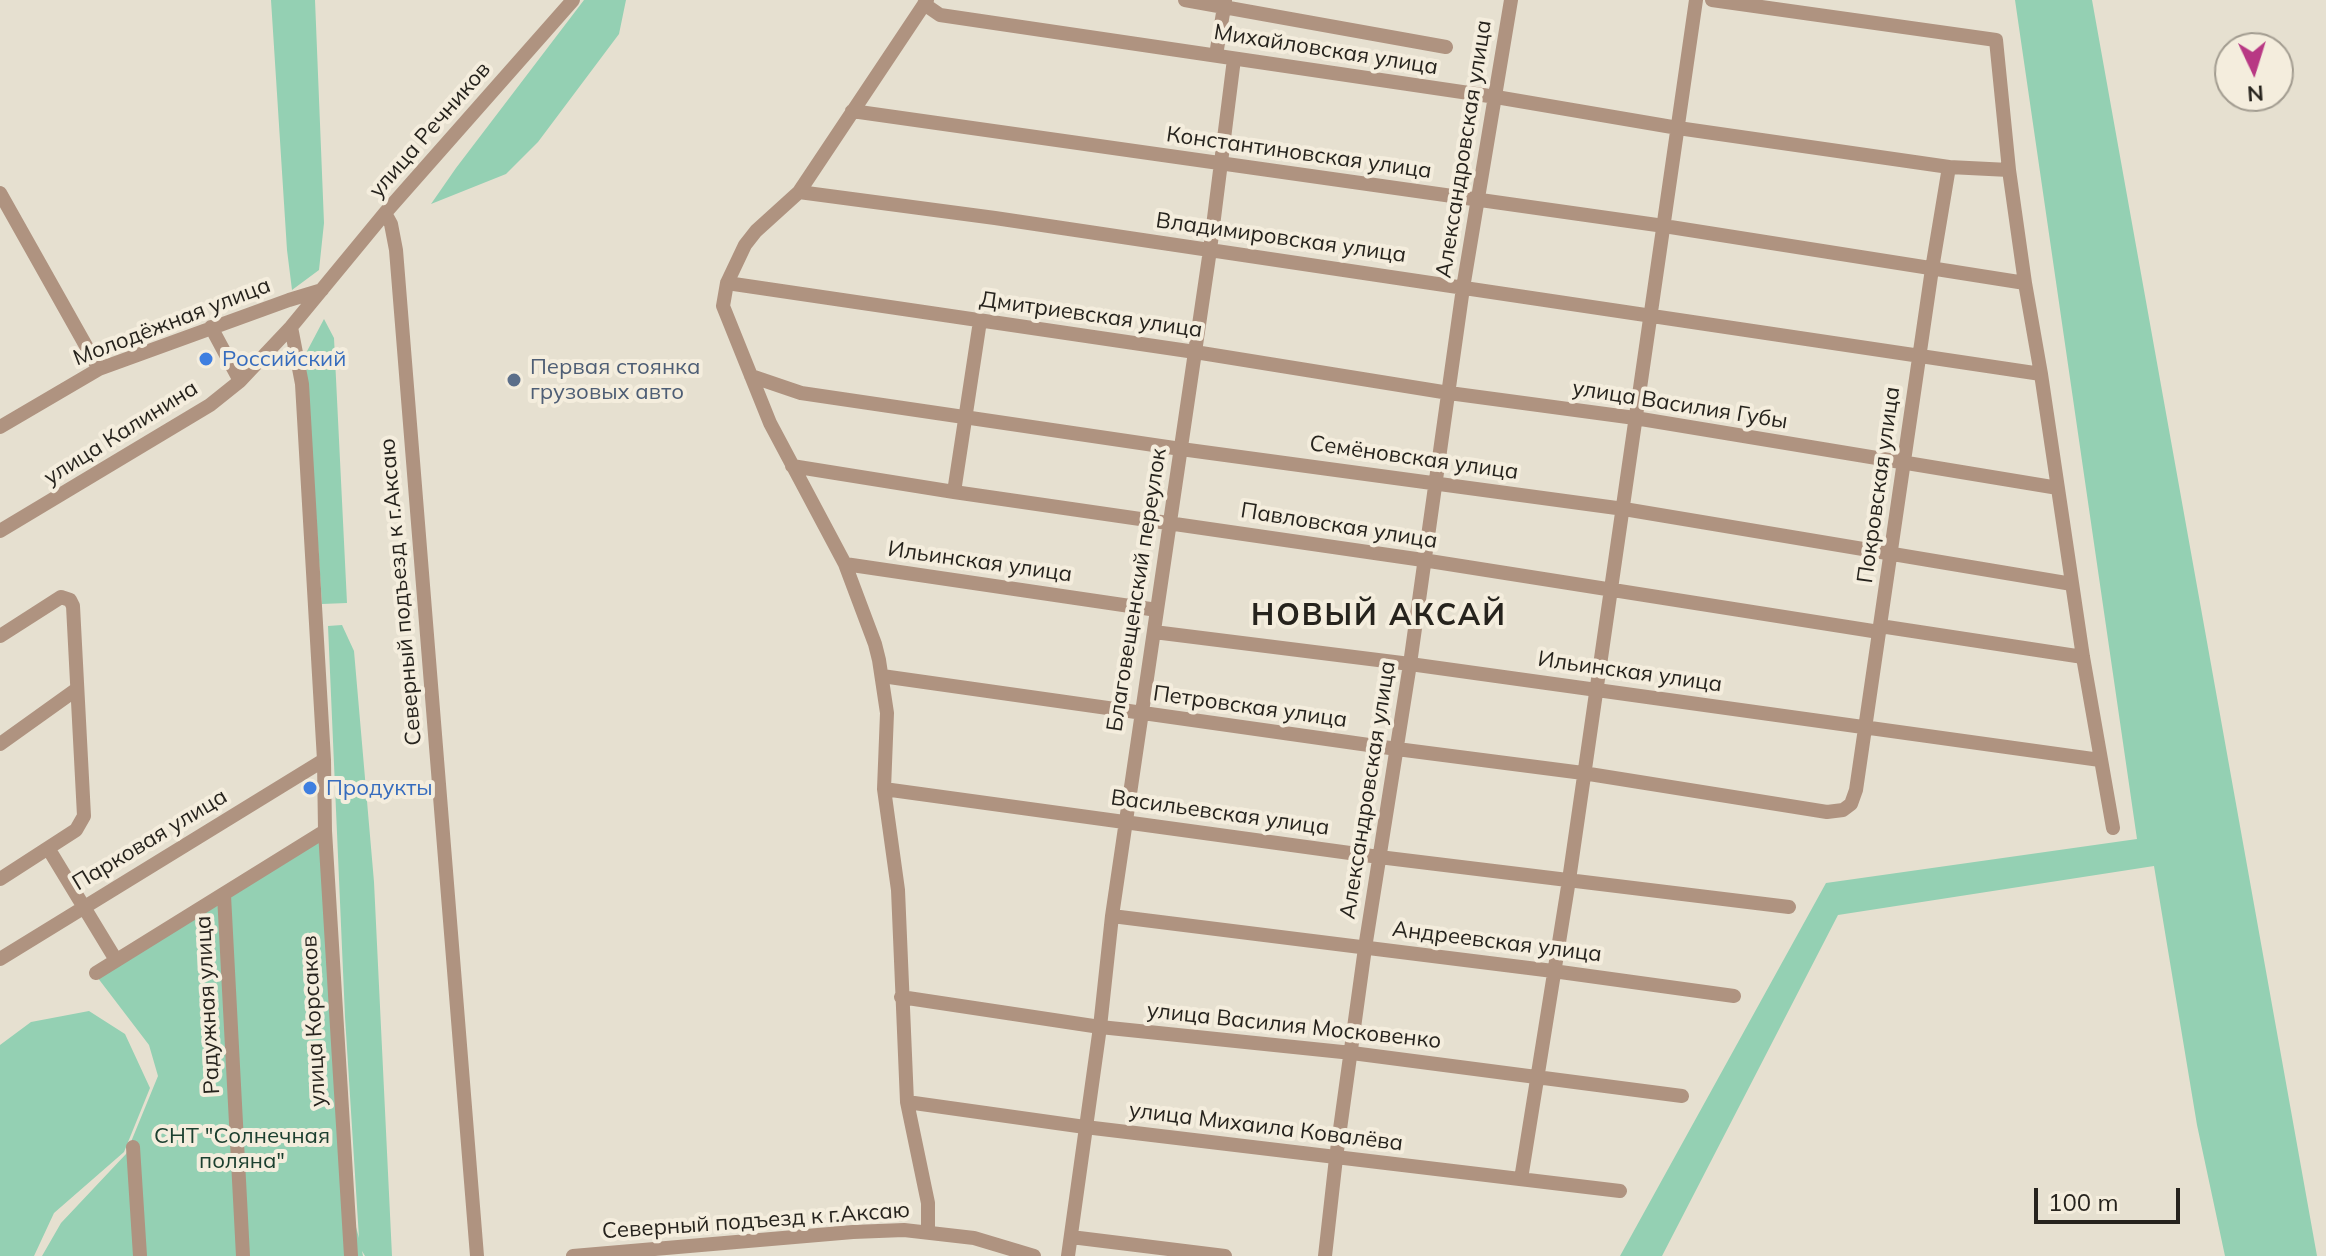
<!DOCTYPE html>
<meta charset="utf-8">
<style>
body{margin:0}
#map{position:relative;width:2326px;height:1256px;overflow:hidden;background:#e6e0d0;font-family:Mulish,sans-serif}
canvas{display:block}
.north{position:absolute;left:2214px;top:32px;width:80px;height:80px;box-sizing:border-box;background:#f4eddd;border:2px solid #a29c90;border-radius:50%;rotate:176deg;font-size:22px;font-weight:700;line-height:32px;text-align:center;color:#26231d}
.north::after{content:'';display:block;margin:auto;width:28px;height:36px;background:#b83884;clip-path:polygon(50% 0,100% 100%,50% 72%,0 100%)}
.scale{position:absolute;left:2034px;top:1188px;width:146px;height:36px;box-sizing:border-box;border:4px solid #26231d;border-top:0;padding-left:10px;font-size:24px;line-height:28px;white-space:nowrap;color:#26231d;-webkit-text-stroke:6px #f4eddd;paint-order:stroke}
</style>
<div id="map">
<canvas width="2326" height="1256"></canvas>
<div class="north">N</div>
<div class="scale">100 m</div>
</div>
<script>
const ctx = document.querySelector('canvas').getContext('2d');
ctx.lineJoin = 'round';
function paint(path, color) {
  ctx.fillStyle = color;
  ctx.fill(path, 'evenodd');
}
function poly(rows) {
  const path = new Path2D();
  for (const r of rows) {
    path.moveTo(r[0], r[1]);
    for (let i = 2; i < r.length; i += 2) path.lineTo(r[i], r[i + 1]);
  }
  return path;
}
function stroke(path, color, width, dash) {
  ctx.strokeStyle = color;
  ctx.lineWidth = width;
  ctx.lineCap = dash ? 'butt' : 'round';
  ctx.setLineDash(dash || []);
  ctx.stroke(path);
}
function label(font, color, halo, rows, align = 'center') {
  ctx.font = font + ' Mulish,sans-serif';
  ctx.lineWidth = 8;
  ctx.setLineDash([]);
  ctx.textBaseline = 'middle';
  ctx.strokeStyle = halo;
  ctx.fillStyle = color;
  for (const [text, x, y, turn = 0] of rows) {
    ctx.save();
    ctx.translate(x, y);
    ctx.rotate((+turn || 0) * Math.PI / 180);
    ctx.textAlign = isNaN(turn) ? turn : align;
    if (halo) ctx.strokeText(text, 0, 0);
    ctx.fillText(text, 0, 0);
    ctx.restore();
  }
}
const green = poly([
 [271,0,315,0,324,223,319,270,292,290,287,250],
 [584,0,626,0,619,34,538,142,506,174,431,204,456,168],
 [2015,0,2092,0,2317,1256,2225,1256,2197,1125,2154,866,1838,915,1662,1256,1620,1256,1826,883,2137,839],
 [324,319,334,338,347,603,322,604,305,355],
 [342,625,354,651,374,882,392,1256,365,1256,362,1251,363,1256,42,1256,61,1223,126,1154,158,1076,149,1045,91,969,329,825,354,1220,359,1238,345,1017,328,626],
 [89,1011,125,1034,150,1088,124,1152,54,1213,34,1256,0,1256,0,1045,31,1022]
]);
const minor = poly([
 [927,0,799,192,756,231,745,245,727,283,723,306,770,423,845,564,875,644,879,660,887,713,884,789,898,890,907,1102,928,1203,928,1231],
 [1185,0,1446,47],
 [1712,0,1996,40,2009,170,2025,283,2041,374,2083,657,2113,828],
 [924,4,940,15,1496,97,1678,128,1949,167,2009,170],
 [1216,55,1225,1],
 [852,111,1664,226,2025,283],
 [799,192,995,218,2041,374],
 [0,193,99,369],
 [385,213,391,224,396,250,477,1256],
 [727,283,1195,352,1449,393,1635,418,2058,488],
 [211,327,240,381],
 [291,327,302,384,324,760,325,831,351,1256],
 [751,376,801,393,1181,449,1624,509,2072,584],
 [0,427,99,369,289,300,322,290],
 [792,466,954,492,1423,560,1879,632],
 [954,492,980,321],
 [0,531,210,405,240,381,291,327,385,213,573,0],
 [845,564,1157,610],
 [1880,626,2083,657],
 [1154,632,1410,664,2100,760],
 [0,636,61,597,70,600,73,606,84,816,76,830,0,879],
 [882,676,1397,749,1583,773,1827,812,1843,810,1851,804,1856,790,1932,269,1949,167],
 [0,744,77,689],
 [884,789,1379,857,1789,907],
 [48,848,116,960],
 [224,895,243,1256],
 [1112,916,1553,971,1734,996],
 [0,959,324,760],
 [96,973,325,831],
 [901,997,1100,1027,1352,1053,1682,1096],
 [907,1102,1085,1127,1620,1191],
 [133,1147,140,1256],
 [1521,1179,1569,880,1696,0],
 [1071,1237,1225,1256],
 [573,1256,853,1232,904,1230,974,1238,1034,1256],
 [1068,1256,1100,1027,1112,916,1210,250,1234,59],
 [1325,1256,1336,1158,1365,948,1410,664,1463,288,1511,0]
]);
const markers = [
 [206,359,8,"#3f7fe0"],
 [514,380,8,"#5c6f8a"],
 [310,788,8,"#3f7fe0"]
];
const streetNames = [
 ["Михайловская улица",1326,50,9],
 ["улица Речников",430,130,-49],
 ["Александровская улица",1464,149,-81],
 ["Константиновская улица",1299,153,8],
 ["Владимировская улица",1281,238,8],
 ["Дмитриевская улица",1091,315,8],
 ["Молодёжная улица",172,322,-21],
 ["улица Василия Губы",1680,405,9],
 ["улица Калинина",121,433,-32],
 ["Семёновская улица",1414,458,8],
 ["Покровская улица",1879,485,-82],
 ["Павловская улица",1339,526,9],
 ["Ильинская улица",980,562,8],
 ["Благовещенский переулок",1137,590,-81],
 ["Северный подъезд к г.Аксаю",401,592,-95],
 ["Ильинская улица",1630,672,8],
 ["Петровская улица",1250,707,8],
 ["Александровская улица",1368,790,-81],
 ["Васильевская улица",1220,813,8],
 ["Парковая улица",150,840,-31],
 ["Андреевская улица",1497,942,7],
 ["Радужная улица",208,1005,-93],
 ["улица Корсаков",314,1021,-93],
 ["улица Василия Московенко",1294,1026,6],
 ["улица Михаила Ковалёва",1266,1127,7],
 ["Северный подъезд к г.Аксаю",756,1221,-4]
];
const shopNames = [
 ["Российский",222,359],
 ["Продукты",326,788]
];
const serviceNames = [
 ["Первая стоянка",530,367],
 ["грузовых авто",530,392]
];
const parkNames = [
 ["СНТ \"Солнечная",242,1136],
 ["поляна\"",242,1161]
];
const districtNames = [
 ["НОВЫЙ АКСАЙ",1379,616]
];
paint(green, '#94d0b3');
stroke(minor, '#af9380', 14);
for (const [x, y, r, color] of markers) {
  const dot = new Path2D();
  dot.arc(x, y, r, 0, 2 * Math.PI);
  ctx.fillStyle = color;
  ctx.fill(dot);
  stroke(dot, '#f4eddd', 3);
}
label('22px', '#26231d', '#f4eddd', streetNames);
label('22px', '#366cbe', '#f4eddd', shopNames, 'left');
label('22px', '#4e5e75', '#f4eddd', serviceNames, 'left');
label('22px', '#1c4030', '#f4eddd', parkNames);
ctx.letterSpacing = '2px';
label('bold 30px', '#26231d', '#f4eddd', districtNames);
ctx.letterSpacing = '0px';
</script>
